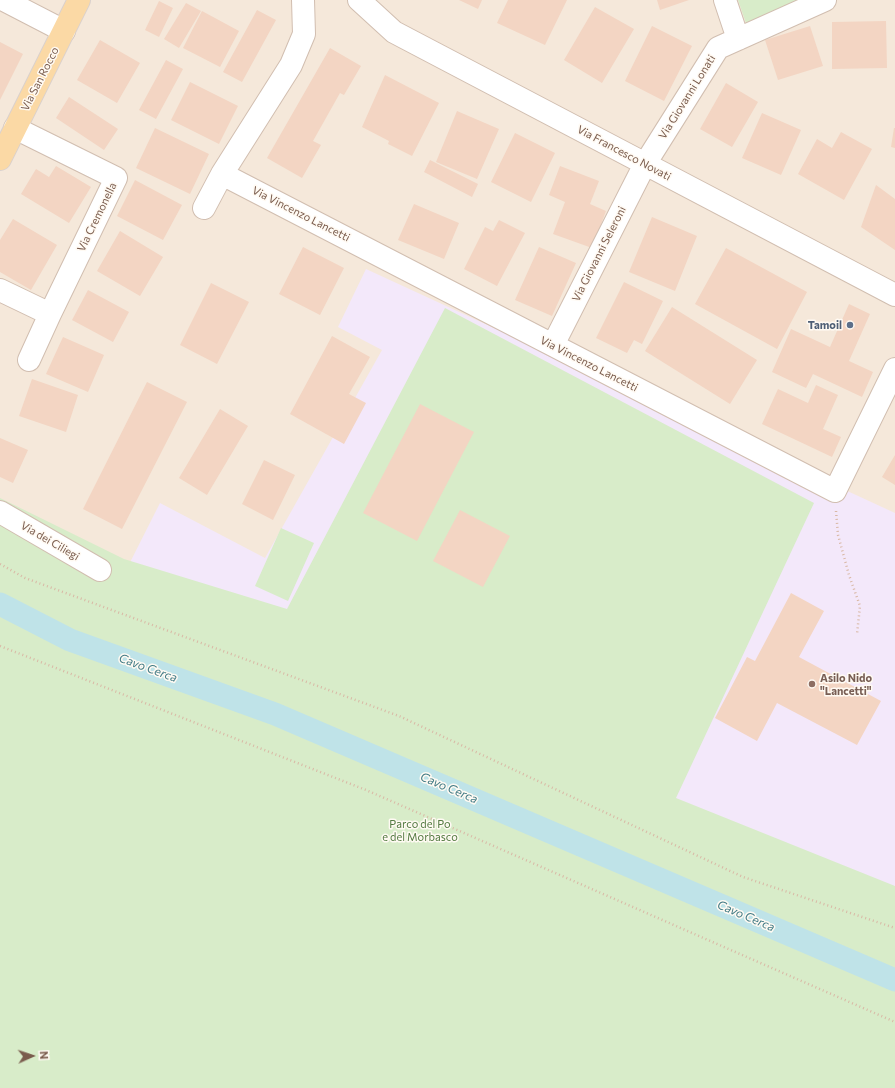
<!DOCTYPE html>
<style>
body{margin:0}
#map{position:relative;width:895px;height:1088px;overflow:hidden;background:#fdf6ec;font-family:Commissioner,sans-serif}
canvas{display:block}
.north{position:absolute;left:12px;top:1036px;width:40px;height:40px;-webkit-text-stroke:3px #fffaf3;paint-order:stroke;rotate:87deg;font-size:11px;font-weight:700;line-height:16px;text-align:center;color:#7a5c4d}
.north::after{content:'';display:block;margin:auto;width:14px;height:18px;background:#7a5c4d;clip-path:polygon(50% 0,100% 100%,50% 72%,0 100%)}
</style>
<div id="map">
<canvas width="895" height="1088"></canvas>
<div class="north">N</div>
</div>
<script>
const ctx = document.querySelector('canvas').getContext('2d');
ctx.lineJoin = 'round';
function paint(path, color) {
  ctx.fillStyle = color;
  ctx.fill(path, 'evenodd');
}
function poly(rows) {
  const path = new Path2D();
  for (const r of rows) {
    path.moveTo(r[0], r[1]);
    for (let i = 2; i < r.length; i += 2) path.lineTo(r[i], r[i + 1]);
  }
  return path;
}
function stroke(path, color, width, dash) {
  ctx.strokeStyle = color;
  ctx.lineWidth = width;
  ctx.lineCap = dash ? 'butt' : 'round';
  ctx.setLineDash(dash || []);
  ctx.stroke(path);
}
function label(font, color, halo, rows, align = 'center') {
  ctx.font = font + ' Commissioner,sans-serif';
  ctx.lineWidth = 3;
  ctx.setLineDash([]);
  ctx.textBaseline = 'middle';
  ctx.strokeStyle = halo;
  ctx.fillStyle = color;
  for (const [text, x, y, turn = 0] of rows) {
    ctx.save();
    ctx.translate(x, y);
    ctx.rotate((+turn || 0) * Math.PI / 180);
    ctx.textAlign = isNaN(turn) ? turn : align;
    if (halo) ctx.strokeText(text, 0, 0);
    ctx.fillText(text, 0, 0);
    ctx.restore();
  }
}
const residential = poly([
 [0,0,895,0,895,1026,0,652]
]);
const education = poly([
 [366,269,895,513,895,934,109,604,160,503,265,558,382,350,338,327]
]);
const green = poly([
 [738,0,803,0,746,23],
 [445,308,814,503,676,798,895,886,895,1088,0,1088,0,498,124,559,287,609],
 [281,528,314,543,288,601,255,586]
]);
const canal = poly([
 [0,604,70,640,275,714,895,980]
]);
const building = poly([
 [459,0,482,0,478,9],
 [508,0,567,0,545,45,497,23],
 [657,0,689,0,660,10],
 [159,1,173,8,159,37,145,30],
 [186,3,201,11,179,48,164,39],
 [595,7,634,29,602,83,564,60],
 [257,10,276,20,242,82,223,72],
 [202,11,239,31,220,67,183,48],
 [886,21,887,68,832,69,832,22],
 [652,26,692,46,664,101,625,81],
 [810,26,823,66,778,80,765,40],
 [100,40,140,63,117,103,77,80],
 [0,42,23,54,0,100],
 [330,48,361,66,344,95,340,93,313,141,321,145,302,178,267,158],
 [166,60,183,69,156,119,139,110],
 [385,75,439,103,412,156,388,144,389,141,362,127],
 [190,82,238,106,219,144,171,120],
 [726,83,758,102,732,147,700,129],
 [69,97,118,129,104,150,56,118],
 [457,111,499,129,477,179,436,162],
 [762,113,801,130,781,175,742,158],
 [155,128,209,154,190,194,136,168],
 [894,128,895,128,895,148,891,147],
 [841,132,872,149,844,200,798,174,817,139,832,148],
 [515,133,555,153,531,202,491,182],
 [430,160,478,184,472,197,424,172],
 [56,166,91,187,69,223,21,194,36,169,49,177],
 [560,166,599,181,590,204,606,211,592,248,553,234,565,202,549,195],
 [135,180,182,205,163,240,117,216],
 [876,185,895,199,895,250,861,227],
 [414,204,459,223,444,259,398,240],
 [652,217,697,236,675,291,629,272],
 [13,219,57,245,31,290,0,272,0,240],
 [499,220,525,233,497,286,464,269,485,227,493,231],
 [120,231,163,257,140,296,97,271],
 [303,247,344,268,320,315,279,294],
 [539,247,576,263,552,316,515,300],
 [726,248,807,292,777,349,695,304],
 [624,282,663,301,642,344,634,340,627,353,596,338],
 [211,283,249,302,217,364,180,345],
 [88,290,129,312,113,342,72,320],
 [849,304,870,314,849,361,873,372,862,397,813,374,806,388,772,372,791,329,830,347],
 [672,307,757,360,730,404,645,351],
 [332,336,370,357,349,394,366,403,344,444,290,414],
 [63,337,104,355,88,392,46,374],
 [32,379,78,395,66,432,19,416],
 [147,382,187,402,122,529,83,509],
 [816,385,838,395,823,429,841,437,832,457,762,424,778,389,808,403],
 [420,404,474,432,417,541,363,513],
 [220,409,248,426,207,495,179,478],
 [0,438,28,450,13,483,0,477],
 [895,455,895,485,882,477],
 [264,460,295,475,273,520,242,504],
 [460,510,510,536,483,587,433,561],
 [791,593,824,611,799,657,881,701,857,745,777,703,757,741,715,718,747,657,755,661]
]);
const path = poly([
 [836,511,838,535,849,575,860,606,857,634],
 [0,564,25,578,399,716,743,877,895,928],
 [0,646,366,790,895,1022]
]);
const minor = poly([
 [4,0,64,31],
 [359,0,394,32,895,295],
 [725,0,738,39],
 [222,174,835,491,895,369],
 [204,208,222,174,291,65,304,34,303,0],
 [0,290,50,314,116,178,15,128],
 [553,345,645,164,718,48,825,0],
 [29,360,50,314],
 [0,512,100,570]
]);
const major = poly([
 [0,159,79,0]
]);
const markers = [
 [850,325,4,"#5c6f8a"],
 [812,684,4,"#8d6e63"]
];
const streetNames = [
 ["Via San Rocco",40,79,-63],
 ["Via Giovanni Lonati",687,97,-58],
 ["Via Francesco Novati",624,153,28],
 ["Via Vincenzo Lancetti",301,214,27],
 ["Via Cremonella",97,217,-64],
 ["Via Giovanni Seleroni",599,254,-63],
 ["Via Vincenzo Lancetti",589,364,27],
 ["Via dei Ciliegi",50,541,30]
];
const serviceNames = [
 ["Tamoil",842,325]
];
const educationNames = [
 ["Asilo Nido",820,678],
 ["\"Lancetti\"",820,691]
];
const parkNames = [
 ["Parco del Po",420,824],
 ["e del Morbasco",420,837]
];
const waterNames = [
 ["Cavo Cerca",148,668,20],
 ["Cavo Cerca",449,788,23],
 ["Cavo Cerca",746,916,23]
];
paint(residential, '#f5e8da');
paint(education, '#f3e8fa');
paint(green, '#d8ecc9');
stroke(canal, '#bfe3e8', 23);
paint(building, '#f3d5c3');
stroke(minor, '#d1beb0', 24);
stroke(major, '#dad1cd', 24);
stroke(path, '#d9b8a5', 2.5, [1, 3]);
stroke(minor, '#fff', 22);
stroke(major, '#fbd9a5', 22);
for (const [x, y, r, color] of markers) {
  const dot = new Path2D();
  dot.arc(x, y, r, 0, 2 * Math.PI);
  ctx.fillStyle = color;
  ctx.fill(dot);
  stroke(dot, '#fffaf3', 1.5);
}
label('11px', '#7a5c4d', '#fffaf3', streetNames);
label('bold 11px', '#4e5e75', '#fffaf3', serviceNames, 'right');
label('bold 11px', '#785e54', '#fffaf3', educationNames, 'left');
label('11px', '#537a41', '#fffaf3', parkNames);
label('italic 12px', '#437c86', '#fffaf3', waterNames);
</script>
